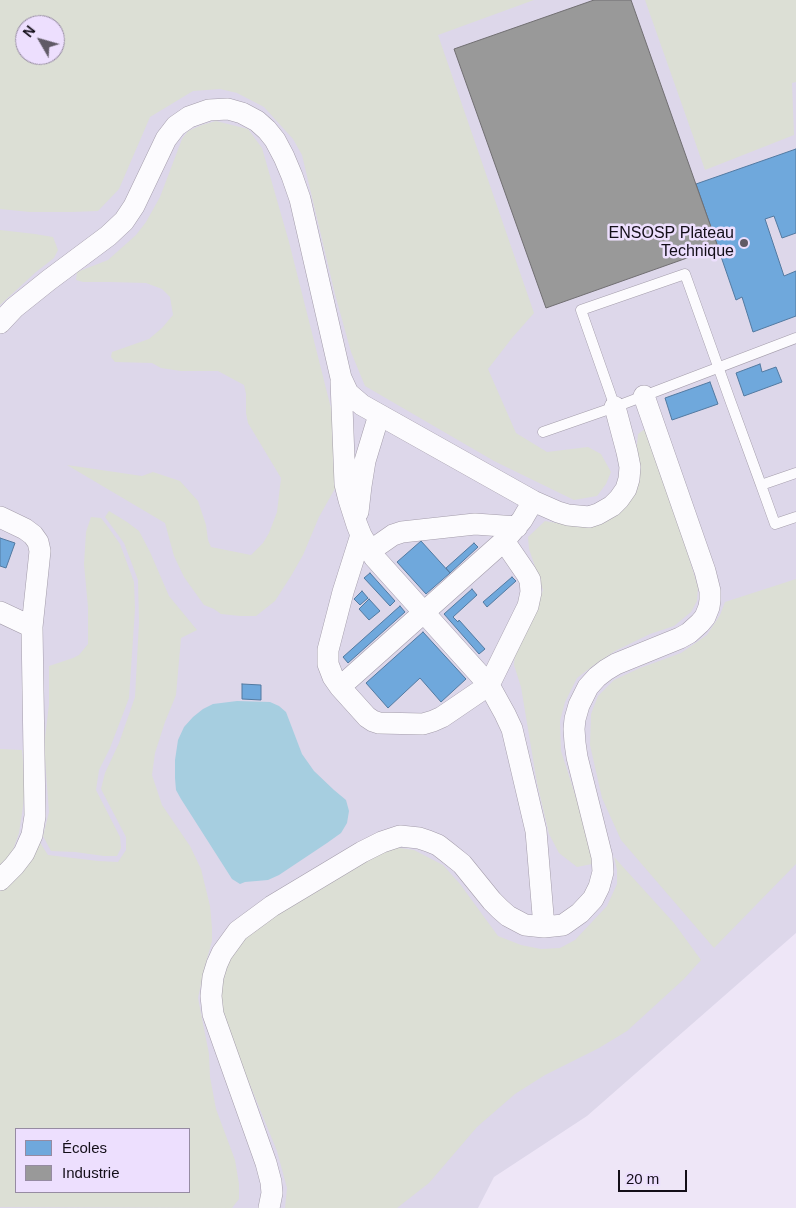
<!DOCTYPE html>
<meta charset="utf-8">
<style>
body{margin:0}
#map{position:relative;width:796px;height:1208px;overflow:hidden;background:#eee6f7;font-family:Arial,sans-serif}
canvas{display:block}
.legend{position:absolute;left:15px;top:1128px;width:175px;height:65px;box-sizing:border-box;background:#eddffe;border:1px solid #968ba2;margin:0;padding:6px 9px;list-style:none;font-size:15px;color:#130e18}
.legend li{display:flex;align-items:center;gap:10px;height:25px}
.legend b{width:25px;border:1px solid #968ba2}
.north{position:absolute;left:15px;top:15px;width:50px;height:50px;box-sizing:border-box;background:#eddffe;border:1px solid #968ba2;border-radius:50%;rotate:308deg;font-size:14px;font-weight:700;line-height:20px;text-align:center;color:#130e18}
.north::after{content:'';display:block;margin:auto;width:18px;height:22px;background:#605a66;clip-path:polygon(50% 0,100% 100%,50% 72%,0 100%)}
.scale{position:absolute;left:618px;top:1170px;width:69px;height:22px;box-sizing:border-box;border:2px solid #130e18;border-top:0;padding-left:6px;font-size:15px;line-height:18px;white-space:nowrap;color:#130e18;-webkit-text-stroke:4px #eddffe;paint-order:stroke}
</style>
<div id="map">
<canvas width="796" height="1208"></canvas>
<ul class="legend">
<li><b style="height:14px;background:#6fa8dc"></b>Écoles</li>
<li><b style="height:14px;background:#999"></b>Industrie</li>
</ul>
<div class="north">N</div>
<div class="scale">20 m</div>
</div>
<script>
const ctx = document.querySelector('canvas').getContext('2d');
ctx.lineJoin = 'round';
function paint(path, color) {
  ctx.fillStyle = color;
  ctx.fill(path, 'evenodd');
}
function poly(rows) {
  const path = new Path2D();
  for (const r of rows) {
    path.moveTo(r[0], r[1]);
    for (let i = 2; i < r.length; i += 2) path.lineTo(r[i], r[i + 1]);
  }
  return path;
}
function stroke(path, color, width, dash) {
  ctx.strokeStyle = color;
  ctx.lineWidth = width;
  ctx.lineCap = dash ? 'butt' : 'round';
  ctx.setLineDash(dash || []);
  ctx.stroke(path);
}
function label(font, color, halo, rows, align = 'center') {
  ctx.font = font + ' Arial,sans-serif';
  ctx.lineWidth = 5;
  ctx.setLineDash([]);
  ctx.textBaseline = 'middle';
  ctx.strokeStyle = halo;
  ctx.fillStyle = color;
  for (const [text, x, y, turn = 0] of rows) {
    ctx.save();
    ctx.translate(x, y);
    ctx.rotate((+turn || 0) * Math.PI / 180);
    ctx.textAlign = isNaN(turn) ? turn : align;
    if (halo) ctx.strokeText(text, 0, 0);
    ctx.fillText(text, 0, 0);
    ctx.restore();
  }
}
const education = poly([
 [0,0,796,0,796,933,587,1116,494,1177,478,1208,0,1208],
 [25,25,55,25,55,55,25,55],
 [16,1129,189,1129,189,1192,16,1192]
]);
const green = poly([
 [0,0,534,0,438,35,534,313,512,338,488,369,516,433,547,452,588,447,601,454,611,472,606,484,597,496,574,500,494,461,365,386,351,352,335,294,302,155,293,139,264,107,237,93,220,89,193,91,150,117,119,189,98,211,72,212,30,212,0,209],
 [25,25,55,25,55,55,25,55],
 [645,0,796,0,796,82,792,83,794,135,705,170],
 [216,121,248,129,262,148,289,242,337,432,337,485,319,517,303,555,291,576,275,601,256,616,240,616,221,614,214,609,204,605,184,577,174,556,165,523,67,465,142,476,153,472,180,481,198,501,206,525,208,540,211,547,251,555,263,543,269,533,277,512,281,478,248,423,246,413,246,394,244,385,218,371,181,371,161,368,152,363,115,362,111,357,112,352,149,339,162,328,173,315,170,297,162,289,146,283,110,282,83,282,76,280,77,272,108,260,136,235,146,222,160,197,182,139,188,131,202,125],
 [0,230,35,234,53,237,58,250,54,258,36,272,0,305],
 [645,429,651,436,698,587,697,601,691,612,674,626,650,634,615,651,594,665,577,678,565,702,560,721,561,751,592,847,592,864,577,867,559,853,549,834,537,783,521,687,514,665,515,652,538,604,543,590,529,549,528,537,545,521,562,524,598,522,636,456,638,434],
 [109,511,127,522,139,531,150,552,169,596,197,630,181,638,176,695,165,722,155,753,152,775,162,805,190,846,201,869,210,906,212,928,212,941,205,966,198,998,209,1054,210,1077,216,1109,235,1160,239,1184,239,1199,232,1208,0,1207,0,888,39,841,48,855,98,861,118,862,126,850,126,837,101,789,105,773,119,743,135,697,139,622,138,580,124,543,105,517],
 [16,1129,189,1129,189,1192,16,1192],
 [91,517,101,518,108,527,120,544,134,582,135,609,129,698,110,748,99,770,96,790,120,837,121,848,117,856,104,856,75,852,51,851,43,836,49,812,44,746,49,704,49,666,73,658,79,655,88,644,88,607,84,564,86,532],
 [796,579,796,864,714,948,621,840,602,798,590,745,591,714,598,696,614,680,640,668,681,653,707,635,720,615,725,602],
 [0,749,22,750,25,784,23,807,19,833,13,850,0,867],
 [393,847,414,850,443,865,460,884,498,936,521,945,541,949,560,948,575,940,607,906,617,884,617,870,614,857,674,923,701,960,684,979,627,1031,599,1048,545,1075,515,1094,477,1127,429,1183,397,1208,285,1208,287,1188,277,1151,221,1014,222,986,229,956,243,936,375,853]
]);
const water = poly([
 [237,701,270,702,279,706,286,712,302,754,314,771,334,790,346,800,349,811,347,823,341,833,327,843,279,875,268,880,245,882,240,884,232,879,181,799,176,790,175,778,175,760,178,740,184,727,193,717,203,709,213,704]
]);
const schools = poly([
 [796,149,796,233,782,238,774,216,765,219,784,276,796,271,796,316,753,332,742,297,736,300,696,184,796,149],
 [760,364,762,372,776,367,782,382,744,396,736,373,760,364],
 [710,382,718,404,672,420,665,398,710,382],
 [0,538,15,543,6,568,0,566,0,538],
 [421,541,450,573,426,594,397,562,421,541],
 [474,543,478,547,450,573,446,568,474,543],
 [370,573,395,601,390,606,364,578,370,573],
 [512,577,516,581,487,607,483,602,512,577],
 [472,589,477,595,453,617,458,622,459,620,485,649,479,654,444,614,472,589],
 [362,591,368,598,360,605,354,599,362,591],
 [369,599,380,611,369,620,359,609,369,599],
 [400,606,405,612,348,663,343,657,400,606],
 [423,632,466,679,441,702,420,678,388,708,366,683,423,632],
 [242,684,261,685,261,700,242,699,242,684]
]);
const industry = poly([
 [594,0,631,0,718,247,546,308,454,49,594,0]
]);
const lane = poly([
 [615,407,581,310,685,274,730,400,761,485,796,473],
 [543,432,615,407,796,338],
 [761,485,775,524,796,517]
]);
const street = poly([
 [0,323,14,308,49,280,108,236,124,221,134,206,166,139,176,126,189,117,209,110,228,109,242,113,257,121,267,130,275,140,284,157,292,176,300,199,341,378,348,393,362,405,533,501,558,512,568,515,589,517,598,514,612,506,619,499,626,489,629,479,630,467,627,452,615,407],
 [341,381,345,484,349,500,357,525,361,535,374,557,489,685,505,714,512,729,536,831,544,927],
 [358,512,361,486,365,461,379,415],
 [0,517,25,529,33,535,38,542,40,551,32,627,35,816,32,835,24,853,14,866,0,880],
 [361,535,343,592,328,650,328,664,333,677,340,687,367,717,373,721,379,723,423,724,433,721,442,717,489,685,528,606,531,592,530,580,526,573,504,541],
 [370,551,393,535,402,532,475,524,517,527],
 [0,612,32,627],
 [340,687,504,541,522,520,533,501],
 [269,1208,272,1193,271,1182,266,1163,213,1014,211,996,213,977,217,964,222,953,238,931,272,906,362,852,382,842,400,836,419,838,428,841,438,845,447,852,462,864,492,901,500,909,508,916,525,925,544,927,563,925,580,913,593,899,599,887,603,872,602,857,577,757,575,743,574,729,575,719,579,705,588,687,597,677,606,670,616,664,680,638,689,633,700,623,705,617,709,607,710,600,710,591,705,571,644,396]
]);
const markers = [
 [744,243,5,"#605a66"]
];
const poiNames = [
 ["ENSOSP Plateau",734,234],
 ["Technique",734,252]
];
paint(education, '#ddd7ea');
paint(green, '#dcdfd5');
paint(water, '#a6cee0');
paint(schools, '#6fa8dc');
stroke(schools, '#537aa1', 1);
paint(industry, '#999');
stroke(industry, '#716f72', 1);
stroke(lane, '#a49dab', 11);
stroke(street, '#a49dab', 22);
stroke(lane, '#fcfbfe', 10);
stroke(street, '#fcfbfe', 21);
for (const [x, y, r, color] of markers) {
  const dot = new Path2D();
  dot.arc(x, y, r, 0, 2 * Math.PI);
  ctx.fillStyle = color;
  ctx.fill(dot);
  stroke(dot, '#eddffe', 2);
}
label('16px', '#130e18', '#eddffe', poiNames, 'right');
</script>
